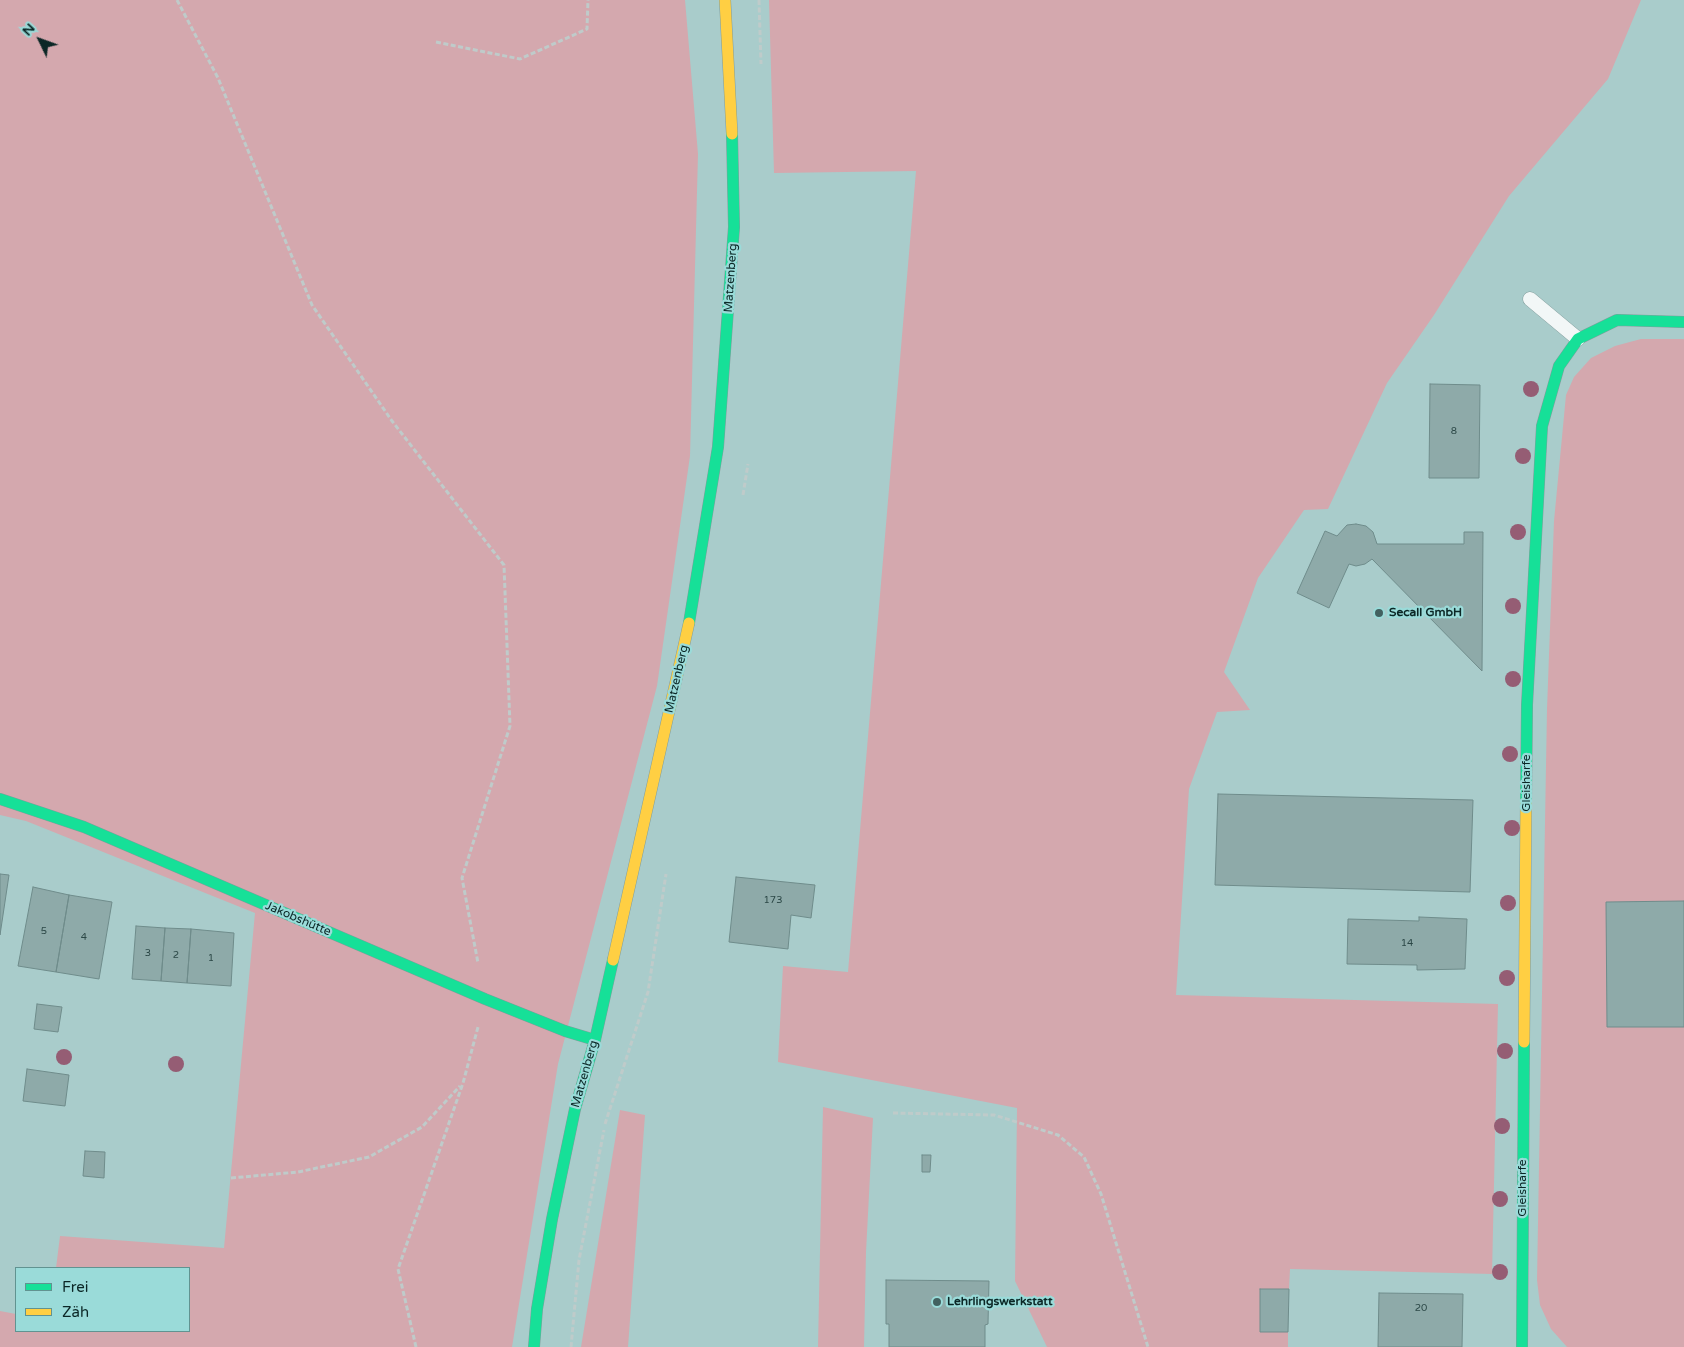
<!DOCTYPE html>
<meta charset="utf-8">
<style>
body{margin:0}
#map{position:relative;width:1684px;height:1347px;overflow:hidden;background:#a9cccb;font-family:"Varela Round",sans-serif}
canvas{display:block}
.legend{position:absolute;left:15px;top:1267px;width:175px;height:65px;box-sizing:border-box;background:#9adbd9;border:1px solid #619391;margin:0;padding:6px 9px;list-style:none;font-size:15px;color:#0b2726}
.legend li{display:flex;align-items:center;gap:10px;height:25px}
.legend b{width:25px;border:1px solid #619391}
.north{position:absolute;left:15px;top:15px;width:50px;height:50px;-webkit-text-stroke:4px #9adbd9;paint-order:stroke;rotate:312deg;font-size:14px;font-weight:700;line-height:20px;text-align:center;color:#0b2726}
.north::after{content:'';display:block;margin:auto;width:18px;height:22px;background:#0b2726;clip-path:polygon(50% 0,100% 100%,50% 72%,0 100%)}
</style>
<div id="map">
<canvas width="1684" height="1347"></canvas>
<ul class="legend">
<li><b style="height:6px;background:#16e098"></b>Frei</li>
<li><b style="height:6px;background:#ffcf43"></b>Zäh</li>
</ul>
<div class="north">N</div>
</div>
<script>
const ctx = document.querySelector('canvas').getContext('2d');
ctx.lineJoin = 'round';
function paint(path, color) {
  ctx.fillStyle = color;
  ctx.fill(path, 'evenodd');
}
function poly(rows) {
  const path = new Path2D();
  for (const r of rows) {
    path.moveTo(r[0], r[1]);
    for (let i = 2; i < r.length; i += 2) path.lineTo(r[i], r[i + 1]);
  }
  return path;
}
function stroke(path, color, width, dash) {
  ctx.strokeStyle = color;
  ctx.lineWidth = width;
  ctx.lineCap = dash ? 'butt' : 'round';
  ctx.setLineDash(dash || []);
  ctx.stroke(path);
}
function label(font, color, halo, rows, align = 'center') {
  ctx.font = font + ' "Varela Round",sans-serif';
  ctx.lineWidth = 4.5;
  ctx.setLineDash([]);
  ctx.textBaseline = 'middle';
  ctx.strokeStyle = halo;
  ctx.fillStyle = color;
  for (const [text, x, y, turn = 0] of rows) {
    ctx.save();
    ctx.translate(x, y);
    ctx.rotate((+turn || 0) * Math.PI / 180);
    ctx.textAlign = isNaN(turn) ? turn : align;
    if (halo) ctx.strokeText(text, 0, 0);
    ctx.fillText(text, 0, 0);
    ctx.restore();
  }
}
const green = poly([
 [0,0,685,0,698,154,690,456,657,686,558,1064,512,1347,0,1347,0,1311,16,1314,16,1331,189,1331,189,1268,56,1268,60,1236,224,1248,255,913,26,821,0,815],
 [769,0,1641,0,1608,79,1509,196,1434,315,1387,383,1328,509,1304,510,1258,578,1224,672,1250,710,1217,712,1189,789,1176,995,1498,1004,1492,1274,1290,1269,1289,1289,1260,1289,1260,1332,1288,1332,1288,1347,1047,1347,1015,1281,1017,1108,778,1062,783,966,848,972,916,171,774,173],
 [1641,339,1684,339,1684,1347,1567,1347,1551,1329,1540,1305,1537,1280,1547,709,1554,521,1566,395,1574,377,1591,358,1615,346],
 [823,1107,873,1118,866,1252,864,1347,818,1347],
 [620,1110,645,1115,628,1347,581,1347]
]);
const building = poly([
 [1430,384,1480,385,1479,478,1429,478,1430,384],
 [1356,524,1366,526,1373,532,1377,544,1464,544,1464,532,1483,532,1482,671,1372,559,1365,564,1356,566,1349,564,1329,608,1297,593,1325,531,1337,536,1347,525,1356,524],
 [1218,794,1473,800,1470,892,1215,885,1218,794],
 [0,874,9,875,0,935,0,874],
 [736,877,815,885,811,918,791,915,788,949,729,942,736,877],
 [33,887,69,895,56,972,18,966,33,887],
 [69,895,112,902,99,979,56,972,69,895],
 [1684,901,1684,1027,1607,1027,1606,902,1684,901],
 [1419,917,1467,919,1465,969,1417,970,1417,965,1347,964,1348,919,1419,921,1419,917],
 [136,926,165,928,161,981,132,979,136,926],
 [165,928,191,929,187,983,161,981,165,928],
 [191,929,234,933,231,986,187,983,191,929],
 [37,1004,62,1007,58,1032,34,1029,37,1004],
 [27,1069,69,1075,65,1106,23,1101,27,1069],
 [85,1151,105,1152,104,1178,83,1176,85,1151],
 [922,1155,931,1155,930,1172,922,1172,922,1155],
 [886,1280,989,1281,988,1324,985,1325,985,1347,889,1347,889,1324,886,1324,886,1280],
 [1260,1289,1289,1289,1288,1332,1260,1332,1260,1289],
 [1379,1293,1463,1294,1462,1347,1378,1347,1379,1293]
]);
const path = poly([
 [177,0,218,78,312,305,392,421,504,565,510,726,462,878,478,963],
 [759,0,761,64],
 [436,42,520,59,587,29,588,0],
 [743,495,748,464],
 [893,1113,994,1115,1058,1135,1084,1157,1101,1194,1148,1347],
 [605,1124,648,992,666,874],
 [231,1178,298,1172,369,1157,422,1127,460,1086],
 [416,1347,398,1269,463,1083,478,1027],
 [571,1347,579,1260,604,1130]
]);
const lane = poly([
 [1530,299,1578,339]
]);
const fast = poly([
 [689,623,718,447,734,227,732,134],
 [0,799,84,827,485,999,565,1031,595,1040],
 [1526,802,1527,705,1542,426,1559,366,1578,339,1617,320,1684,322],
 [534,1347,537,1309,552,1219,575,1109,595,1040,613,960],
 [1522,1347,1524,1042]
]);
const slow = poly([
 [725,0,732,134],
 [613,960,689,623],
 [1524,1042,1526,802]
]);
const trees = [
 [1531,389],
 [1523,456],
 [1518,532],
 [1513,606],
 [1513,679],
 [1510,754],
 [1512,828],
 [1508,903],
 [1507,978],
 [1505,1051],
 [64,1057],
 [176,1064],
 [1502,1126],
 [1500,1199],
 [1500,1272]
];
const markers = [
 [1379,613,5,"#426160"],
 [937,1302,5,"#426160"]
];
const numberNames = [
 ["8",1454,431],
 ["173",773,900],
 ["5",44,931],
 ["4",84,937],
 ["14",1407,943],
 ["3",148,953],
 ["2",176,955],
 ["1",211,958],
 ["20",1421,1308]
];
const streetNames = [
 ["Matzenberg",731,278,-86],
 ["Matzenberg",677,679,-77],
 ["Gleisharfe",1527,783,-90],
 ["Jakobshütte",298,919,23],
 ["Matzenberg",585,1074,-74],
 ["Gleisharfe",1523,1188,-90]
];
const poiNames = [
 ["Secall GmbH",1389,613],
 ["Lehrlingswerkstatt",947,1302]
];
paint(green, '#d4a8ae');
paint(building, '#8eaaa9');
stroke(building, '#6f8c8b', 1);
stroke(lane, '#809d9c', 15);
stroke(fast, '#809d9c', 12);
stroke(slow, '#809d9c', 12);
stroke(path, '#bfcbca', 3, [5, 2.5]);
stroke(lane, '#f2f7f7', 14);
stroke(fast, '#16e098', 11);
stroke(slow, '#ffcf43', 11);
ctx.fillStyle = '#955d74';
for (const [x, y] of trees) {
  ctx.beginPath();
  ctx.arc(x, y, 8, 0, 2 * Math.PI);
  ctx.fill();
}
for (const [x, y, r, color] of markers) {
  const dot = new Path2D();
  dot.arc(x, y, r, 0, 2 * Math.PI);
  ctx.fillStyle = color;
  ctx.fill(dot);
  stroke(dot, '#9adbd9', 2);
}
label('10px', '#2c4847', null, numberNames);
label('12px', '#0b2726', '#9adbd9', streetNames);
label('bold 12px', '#0b2726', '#9adbd9', poiNames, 'left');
</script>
